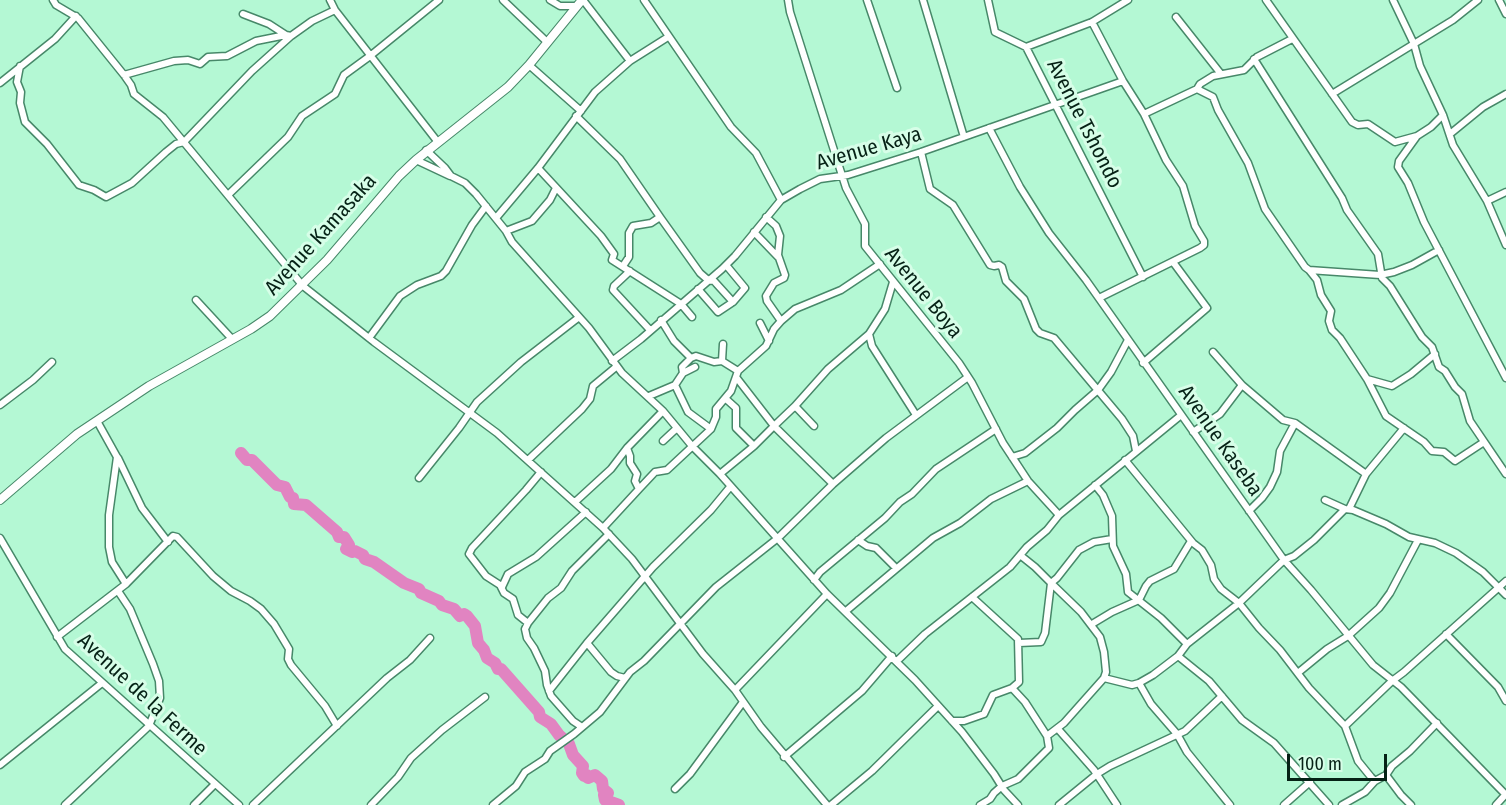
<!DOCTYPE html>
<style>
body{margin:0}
#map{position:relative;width:1506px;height:805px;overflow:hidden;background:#b4f8d4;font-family:"Fira Sans Condensed",sans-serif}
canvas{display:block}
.scale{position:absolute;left:1287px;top:754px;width:100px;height:27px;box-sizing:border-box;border:3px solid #062216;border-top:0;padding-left:8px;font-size:18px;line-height:21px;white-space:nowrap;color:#062216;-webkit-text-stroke:4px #d7fee8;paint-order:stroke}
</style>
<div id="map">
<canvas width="1506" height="805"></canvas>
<div class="scale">100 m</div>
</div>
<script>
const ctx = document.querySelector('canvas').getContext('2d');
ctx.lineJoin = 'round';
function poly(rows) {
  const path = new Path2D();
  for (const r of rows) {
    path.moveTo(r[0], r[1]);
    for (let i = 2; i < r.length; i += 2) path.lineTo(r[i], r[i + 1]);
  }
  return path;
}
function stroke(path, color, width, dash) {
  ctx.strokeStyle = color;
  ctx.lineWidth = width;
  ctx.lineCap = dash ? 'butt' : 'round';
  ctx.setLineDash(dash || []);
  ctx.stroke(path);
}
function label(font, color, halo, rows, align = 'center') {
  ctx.font = font + ' "Fira Sans Condensed",sans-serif';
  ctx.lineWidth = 6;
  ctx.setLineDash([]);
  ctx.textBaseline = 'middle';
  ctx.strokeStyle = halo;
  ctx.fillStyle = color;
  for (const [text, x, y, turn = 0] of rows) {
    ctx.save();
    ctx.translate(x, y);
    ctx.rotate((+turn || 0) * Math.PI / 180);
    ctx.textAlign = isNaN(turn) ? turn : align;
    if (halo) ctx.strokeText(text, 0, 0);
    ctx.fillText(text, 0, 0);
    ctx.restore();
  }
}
const river = poly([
 [241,453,247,460,252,460,277,485,285,487,290,497,293,498,294,504,306,505,337,532,339,537,344,537,349,545,346,549,352,552,355,551,363,555,365,559,374,562,404,583,419,589,421,593,439,601,442,605,454,609,460,616,464,614,467,616,475,626,478,643,484,650,487,658,495,663,498,669,501,669,539,712,540,717,551,724,559,735,569,744,573,755,583,766,582,773,584,776,587,775,588,778,595,775,602,781,603,789,608,793,604,795,605,800,619,805]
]);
const minor = poly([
 [53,0,56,5,78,18,124,75,131,85,134,94,163,117,303,286,374,342,497,433,603,528,632,559,703,654,735,690,761,727,827,805],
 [330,0,335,10,437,141],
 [503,0,547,42],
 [550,0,560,6,576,6],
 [583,0,630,61],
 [644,0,731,127,756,153,781,200],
 [788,0,790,12,846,188,865,224,865,246,959,363,972,383,1003,443,1028,481,1059,515],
 [867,0,897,88],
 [923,0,964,137],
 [988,0,995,32,1026,47,1143,277],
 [1266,0,1352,122,1358,125,1368,124,1395,142,1417,136],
 [1393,0,1414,44,1420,66,1443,115,1453,145,1487,201,1506,245],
 [1499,0,1506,14],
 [243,14,269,24,286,35],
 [1176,17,1221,74],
 [1092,22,1123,81,1144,114,1166,160,1183,186,1195,226,1204,241,1204,245,1200,248,1099,298],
 [1026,47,1092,22,1128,0],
 [1254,59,1342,198,1347,210,1378,254,1382,278,1390,286,1422,337,1432,347,1439,367,1445,371,1455,387,1462,394,1470,421,1506,474],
 [529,65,581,111],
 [20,66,17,82,21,92,20,103,25,122,47,144,79,185,94,190,106,197,132,183,166,152,176,144,184,142,252,71,291,36,312,21,335,10],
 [124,75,174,61,188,60,200,64,208,57,227,56,256,41,286,35,291,36],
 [0,83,55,39,76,16],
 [1197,89,1200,84,1213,76,1244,70,1257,57,1292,39],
 [1332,94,1453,20,1478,0],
 [1144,114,1197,89,1213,97,1218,110,1248,163,1265,209,1305,267,1309,270,1380,275,1394,272,1412,265,1439,250],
 [1443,115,1431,127,1417,136,1399,161,1398,167,1408,183,1424,222,1506,378],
 [576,116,620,159,660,217,651,223,633,226,629,233,629,257,623,266],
 [989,128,1020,187,1049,233,1086,280,1284,560,1311,590,1373,665,1401,687,1506,795],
 [1450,134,1483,107,1506,94],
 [426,150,445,168,451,176,465,183,476,194,506,231,512,242,589,328,622,373,663,411,692,446,720,474,827,594,915,680,962,732,994,774,1004,790,1018,805],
 [921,152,930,189,953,205,990,265,994,266,999,265,1002,267,1006,281,1024,299,1036,329,1040,333,1054,338,1122,419,1133,436,1136,451],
 [416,160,450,176],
 [538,168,601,236,614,254,612,260,681,304,692,317],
 [228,195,288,137,302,116,335,94,344,75,370,56,439,0],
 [1487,201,1506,192],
 [660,217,700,273,708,280,714,281,733,302,745,288,726,265],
 [496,218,538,168,595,92,630,61,668,37],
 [506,231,532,221,550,200,556,188],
 [754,232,778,257],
 [1309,270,1317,280,1321,295,1331,311,1329,321,1332,330,1340,338,1367,379,1386,416,1424,442,1432,451,1444,452,1455,461,1484,442],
 [630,271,614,286,613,290,650,330],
 [698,289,718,312,733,302],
 [196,300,232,339],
 [661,320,674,341,691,358,696,356,714,362,722,361],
 [781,321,795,309,841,290,880,264],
 [760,323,769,341],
 [869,334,872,346,916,415],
 [369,338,400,296,417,285,441,276,446,271,472,225,486,206],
 [723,344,722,361,738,371],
 [1213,352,1242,385,1283,420,1295,423,1366,474],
 [691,358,682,367,683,373,695,367],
 [612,361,641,339,722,269,735,256,781,200,800,189,820,179,848,175,921,152,1123,81],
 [1143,363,1207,308,1173,262],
 [1367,379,1392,386,1411,374,1435,354],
 [675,385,688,412,711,429],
 [649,396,675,385,683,373],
 [726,399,736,408,736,428,754,446,774,426,736,377],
 [0,405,33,380,52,362],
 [795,406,774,426,833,484],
 [814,426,795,406,828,369,869,334,885,309,893,282],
 [1193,432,1220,414,1242,385],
 [663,441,677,428],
 [1012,457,1025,453,1057,428,1075,410,1098,390,1111,372,1128,340],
 [118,458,142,508,168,542],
 [528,460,582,409,590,399,593,386,616,367],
 [1125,460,1193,543,1202,550,1211,565,1214,579,1221,589,1239,603,1259,628,1280,650,1309,688,1345,726,1392,681,1404,672,1506,581],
 [541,472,526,490,472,548,469,554,486,576,500,585,504,593,513,599,518,615,528,623,525,629,527,638,534,648,545,671,547,685,551,696,573,721,582,727],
 [720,474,754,446],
 [419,478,459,428,477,402,521,362,578,318],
 [1095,485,1103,495,1112,516,1113,546,1126,574,1128,592,1161,618,1187,644],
 [639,489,655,472,667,470,711,429,716,417,716,409,731,391,738,371,766,346,774,329,781,321,767,301,766,296,774,283,784,278,785,275,778,255,780,236,776,226,766,217],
 [1325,500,1345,509],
 [575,502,611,469,627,448],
 [1349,509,1366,474,1404,428],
 [1249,511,1262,498,1270,487,1277,472,1280,451,1295,423],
 [603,528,639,489,635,481,637,474,630,463,630,456,627,448,663,411],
 [0,538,65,649,239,805],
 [858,540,867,546,876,548,896,568],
 [814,580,820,572,885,518,900,502,912,494,936,469,996,429],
 [126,584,173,536,177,537,213,576,231,591,250,601,261,609,274,624,289,649,288,659,291,665,325,706,337,726],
 [502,587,508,574,536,557,586,512],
 [846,611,933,538,960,523,991,499,1028,481],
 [528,623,548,598,561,588,572,571,609,534],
 [1092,624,1112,612,1139,600,1146,586,1150,581,1174,569,1191,541],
 [1446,634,1498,687,1506,701],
 [57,637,126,584,112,562,109,547,109,515,117,457,97,421],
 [587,643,611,672,617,676,625,678],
 [1019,643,1041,642,1045,633,1051,583,1035,567,1020,555],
 [1178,656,1209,681,1242,720,1274,743,1329,805],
 [897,661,925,634,1010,567,1027,547,1047,530,1059,515,1180,416],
 [1299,672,1327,649,1348,636,1379,608,1390,593,1418,540],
 [1104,678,1106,672,1104,652,1100,637,1081,612,1051,583,1057,578,1079,550,1094,542,1112,539],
 [1139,683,1151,704,1177,734,1187,752,1230,805],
 [735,690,827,594],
 [549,691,587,643,653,567,711,510,730,487],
 [952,721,964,721,984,714,993,695,1012,688,1019,682,1018,639,972,597],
 [1345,726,1358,761,1371,777,1375,781,1386,775,1401,795,1411,805],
 [1058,729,1094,770,1117,805],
 [1047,736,1064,723,1104,678,1132,685,1139,683,1153,675,1178,656,1187,644,1239,603,1284,560,1294,556,1314,540,1345,509,1353,510,1386,524,1409,537,1435,543,1456,553,1483,572,1506,595],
 [784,757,862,691,892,656],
 [0,765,102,683],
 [1386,775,1392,766,1410,751,1437,723],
 [675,789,690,774,743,702],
 [65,805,149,726,160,698,159,681,153,664,130,609,118,591],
 [194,805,215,784],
 [253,805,387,678,410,660,430,638],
 [371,805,398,777,411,758,442,730,485,697],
 [493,805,516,786,525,772,545,759,550,751,574,734,600,712,630,672,644,661,716,587,778,538,833,484,886,438,968,377],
 [831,805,872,771,938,706],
 [980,805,990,799,994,793,1002,786,1018,779,1049,748,1047,736,1025,702,1012,688],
 [1059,805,1097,774,1110,766,1185,731,1222,696],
 [1284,805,1310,782],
 [1342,805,1365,792,1375,781],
 [1496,805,1506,794]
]);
const tertiary = poly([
 [0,500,77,434,149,386,251,329,270,316,327,260,399,176,416,160,508,87,529,65,582,0]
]);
const streetNames = [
 ["Avenue Tshondo",1084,124,63],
 ["Avenue Kaya",869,149,-16],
 ["Avenue Kamasaka",321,235,-48],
 ["Avenue Boya",923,293,51],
 ["Avenue Kaseba",1220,441,55],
 ["Avenue de la Ferme",142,695,43]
];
stroke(river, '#e184c1', 12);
stroke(minor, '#478869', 9);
stroke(tertiary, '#478869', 10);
stroke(minor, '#fff', 6);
stroke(tertiary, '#fff', 8);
label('21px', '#062216', '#d7fee8', streetNames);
</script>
